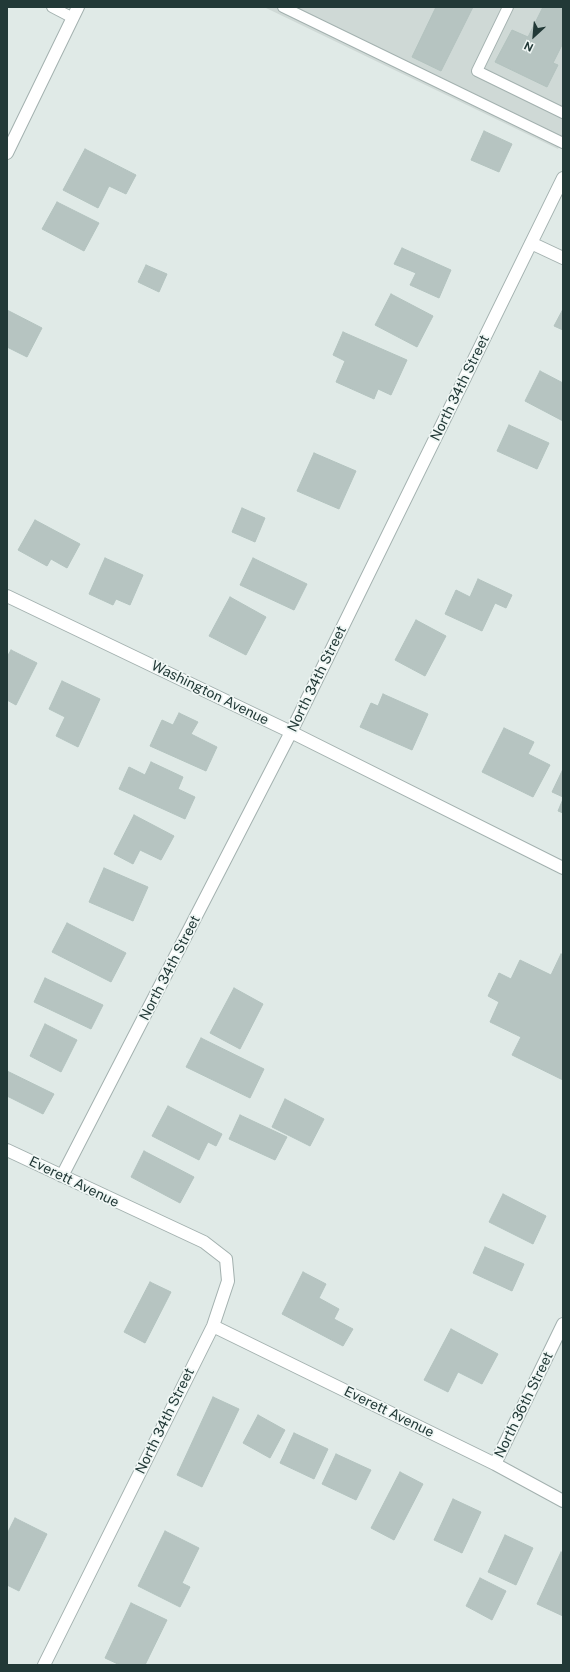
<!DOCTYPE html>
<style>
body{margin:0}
#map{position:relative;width:570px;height:1672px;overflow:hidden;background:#e0eae7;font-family:"Public Sans",sans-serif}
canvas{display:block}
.frame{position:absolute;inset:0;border:8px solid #223937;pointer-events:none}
.north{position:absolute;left:514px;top:16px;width:40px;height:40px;-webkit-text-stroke:3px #f0f7f5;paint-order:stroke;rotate:206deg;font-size:11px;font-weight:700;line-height:16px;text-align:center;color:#223937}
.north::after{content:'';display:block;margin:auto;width:14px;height:18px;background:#223937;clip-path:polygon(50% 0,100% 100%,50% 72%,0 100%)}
</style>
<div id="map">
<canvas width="570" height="1672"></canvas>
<div class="frame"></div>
<div class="north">N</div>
</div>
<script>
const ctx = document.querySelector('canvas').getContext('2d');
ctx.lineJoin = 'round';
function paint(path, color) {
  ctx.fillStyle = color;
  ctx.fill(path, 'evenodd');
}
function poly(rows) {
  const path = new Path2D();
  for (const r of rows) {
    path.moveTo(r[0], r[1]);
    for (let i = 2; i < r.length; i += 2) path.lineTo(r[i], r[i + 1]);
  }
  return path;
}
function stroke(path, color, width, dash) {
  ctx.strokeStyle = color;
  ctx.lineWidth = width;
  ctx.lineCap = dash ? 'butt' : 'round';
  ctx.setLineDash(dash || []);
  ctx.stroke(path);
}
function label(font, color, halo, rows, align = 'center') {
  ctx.font = font + ' "Public Sans",sans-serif';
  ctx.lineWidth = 3.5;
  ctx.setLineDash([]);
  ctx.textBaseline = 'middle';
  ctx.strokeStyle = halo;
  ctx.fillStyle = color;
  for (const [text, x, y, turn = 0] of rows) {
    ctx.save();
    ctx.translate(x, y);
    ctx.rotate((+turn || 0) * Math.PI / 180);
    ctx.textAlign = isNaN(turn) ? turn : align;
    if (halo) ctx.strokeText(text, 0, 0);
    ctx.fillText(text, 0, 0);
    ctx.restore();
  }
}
const built = poly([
 [264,7,563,7,563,139,558,149]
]);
const building = poly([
 [436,7,473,7,441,71,412,57,436,7],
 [543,7,563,7,563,43,553,63,558,65,547,87,495,62,512,30,528,37,543,7],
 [484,131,512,144,499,172,471,160,484,131],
 [85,149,136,175,126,194,109,186,98,208,63,190,85,149],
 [57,202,99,223,84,251,42,229,57,202],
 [402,248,451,270,439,298,410,285,416,273,394,264,402,248],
 [146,265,167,274,159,292,138,282,146,265],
 [391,294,433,316,417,347,375,325,391,294],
 [563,309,563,330,554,326,563,309],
 [7,310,42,328,27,357,7,347,7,310],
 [343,332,407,360,391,395,378,389,374,399,336,382,345,361,333,355,343,332],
 [540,371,563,383,563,421,525,401,540,371],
 [509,425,549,443,537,469,497,451,509,425],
 [314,453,356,471,339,509,297,491,314,453],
 [242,508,265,518,255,542,232,532,242,508],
 [35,520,80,544,67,568,51,559,47,566,18,550,35,520],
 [105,558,143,575,130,605,116,599,113,605,89,594,105,558],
 [253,558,307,584,294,610,240,585,253,558],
 [478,579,512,595,506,608,495,603,482,631,445,614,456,590,470,597,478,579],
 [230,597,266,617,246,655,209,636,230,597],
 [416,620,446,636,425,676,395,660,416,620],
 [11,650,37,663,16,705,7,700,7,657,11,650],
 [62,681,100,699,78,747,56,736,65,717,49,709,62,681],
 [383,694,428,714,412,750,360,727,371,703,378,706,383,694],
 [179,713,198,722,191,734,217,747,206,771,150,746,162,720,173,725,179,713],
 [504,728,534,742,528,754,550,765,533,797,482,772,504,728],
 [151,762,183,777,178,789,195,797,185,819,119,789,129,767,145,775,151,762],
 [563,769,563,797,552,792,563,769],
 [563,799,563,813,558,811,563,799],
 [134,815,174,836,161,860,140,850,133,864,114,854,134,815],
 [104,868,148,887,133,921,89,902,104,868],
 [67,923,126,953,111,982,52,952,67,923],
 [561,954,563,955,563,1080,512,1055,521,1037,490,1022,499,1002,488,996,499,973,511,979,520,960,551,975,561,954],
 [45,978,103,1005,91,1029,34,1002,45,978],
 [234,988,263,1004,240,1049,210,1033,234,988],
 [45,1024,77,1040,61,1072,30,1056,45,1024],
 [201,1038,264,1069,250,1098,186,1067,201,1038],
 [7,1071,54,1094,43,1114,7,1096,7,1071],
 [285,1099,324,1119,310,1146,272,1127,285,1099],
 [168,1106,222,1134,216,1146,208,1142,199,1160,152,1136,168,1106],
 [240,1115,287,1137,275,1160,229,1139,240,1115],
 [144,1151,194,1177,180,1203,131,1177,144,1151],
 [503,1194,546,1216,533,1244,489,1222,503,1194],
 [485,1247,524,1264,512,1291,473,1273,485,1247],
 [303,1272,326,1284,319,1298,339,1309,334,1319,353,1329,343,1346,282,1314,303,1272],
 [150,1282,171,1292,145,1343,124,1332,150,1282],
 [451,1329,498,1354,482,1384,458,1372,448,1392,424,1380,451,1329],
 [213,1397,239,1409,202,1487,177,1475,213,1397],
 [258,1415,285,1430,270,1458,243,1443,258,1415],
 [294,1433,328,1449,314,1479,280,1463,294,1433],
 [336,1454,371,1470,356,1500,322,1484,336,1454],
 [400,1472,423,1484,394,1540,371,1528,400,1472],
 [453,1499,481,1512,462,1553,434,1540,453,1499],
 [15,1518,47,1534,19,1591,7,1585,7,1534,15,1518],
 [165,1531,199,1548,182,1583,190,1587,180,1607,138,1586,165,1531],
 [505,1535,533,1548,516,1585,488,1572,505,1535],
 [561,1552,563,1553,563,1616,537,1604,561,1552],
 [480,1578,506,1591,492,1620,466,1606,480,1578],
 [131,1603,167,1620,145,1665,120,1665,105,1658,131,1603]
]);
const service = poly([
 [52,7,73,18],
 [283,7,563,143],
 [508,7,477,71,563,113]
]);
const minor = poly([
 [7,153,78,7],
 [531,243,563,258],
 [7,596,291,732,563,868],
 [7,1150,204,1242,226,1259,228,1281,213,1326,44,1665],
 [62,1176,291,732,563,178],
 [213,1326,495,1464,563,1501],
 [495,1464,563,1324]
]);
const streetNames = [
 ["North 34th Street",460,388,-64],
 ["North 34th Street",317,679,-64],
 ["Washington Avenue",210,693,26],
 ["North 34th Street",170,968,-63],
 ["Everett Avenue",74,1182,26],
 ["North 36th Street",524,1405,-64],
 ["Everett Avenue",389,1412,26],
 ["North 34th Street",165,1421,-64]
];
paint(built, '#cfd9d6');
paint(building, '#b6c4c1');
stroke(building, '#b3c3bf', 1);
stroke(service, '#a3b1af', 12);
stroke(minor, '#a3b1af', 14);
stroke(service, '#fff', 10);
stroke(minor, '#fff', 12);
label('14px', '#223937', '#f0f7f5', streetNames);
</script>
